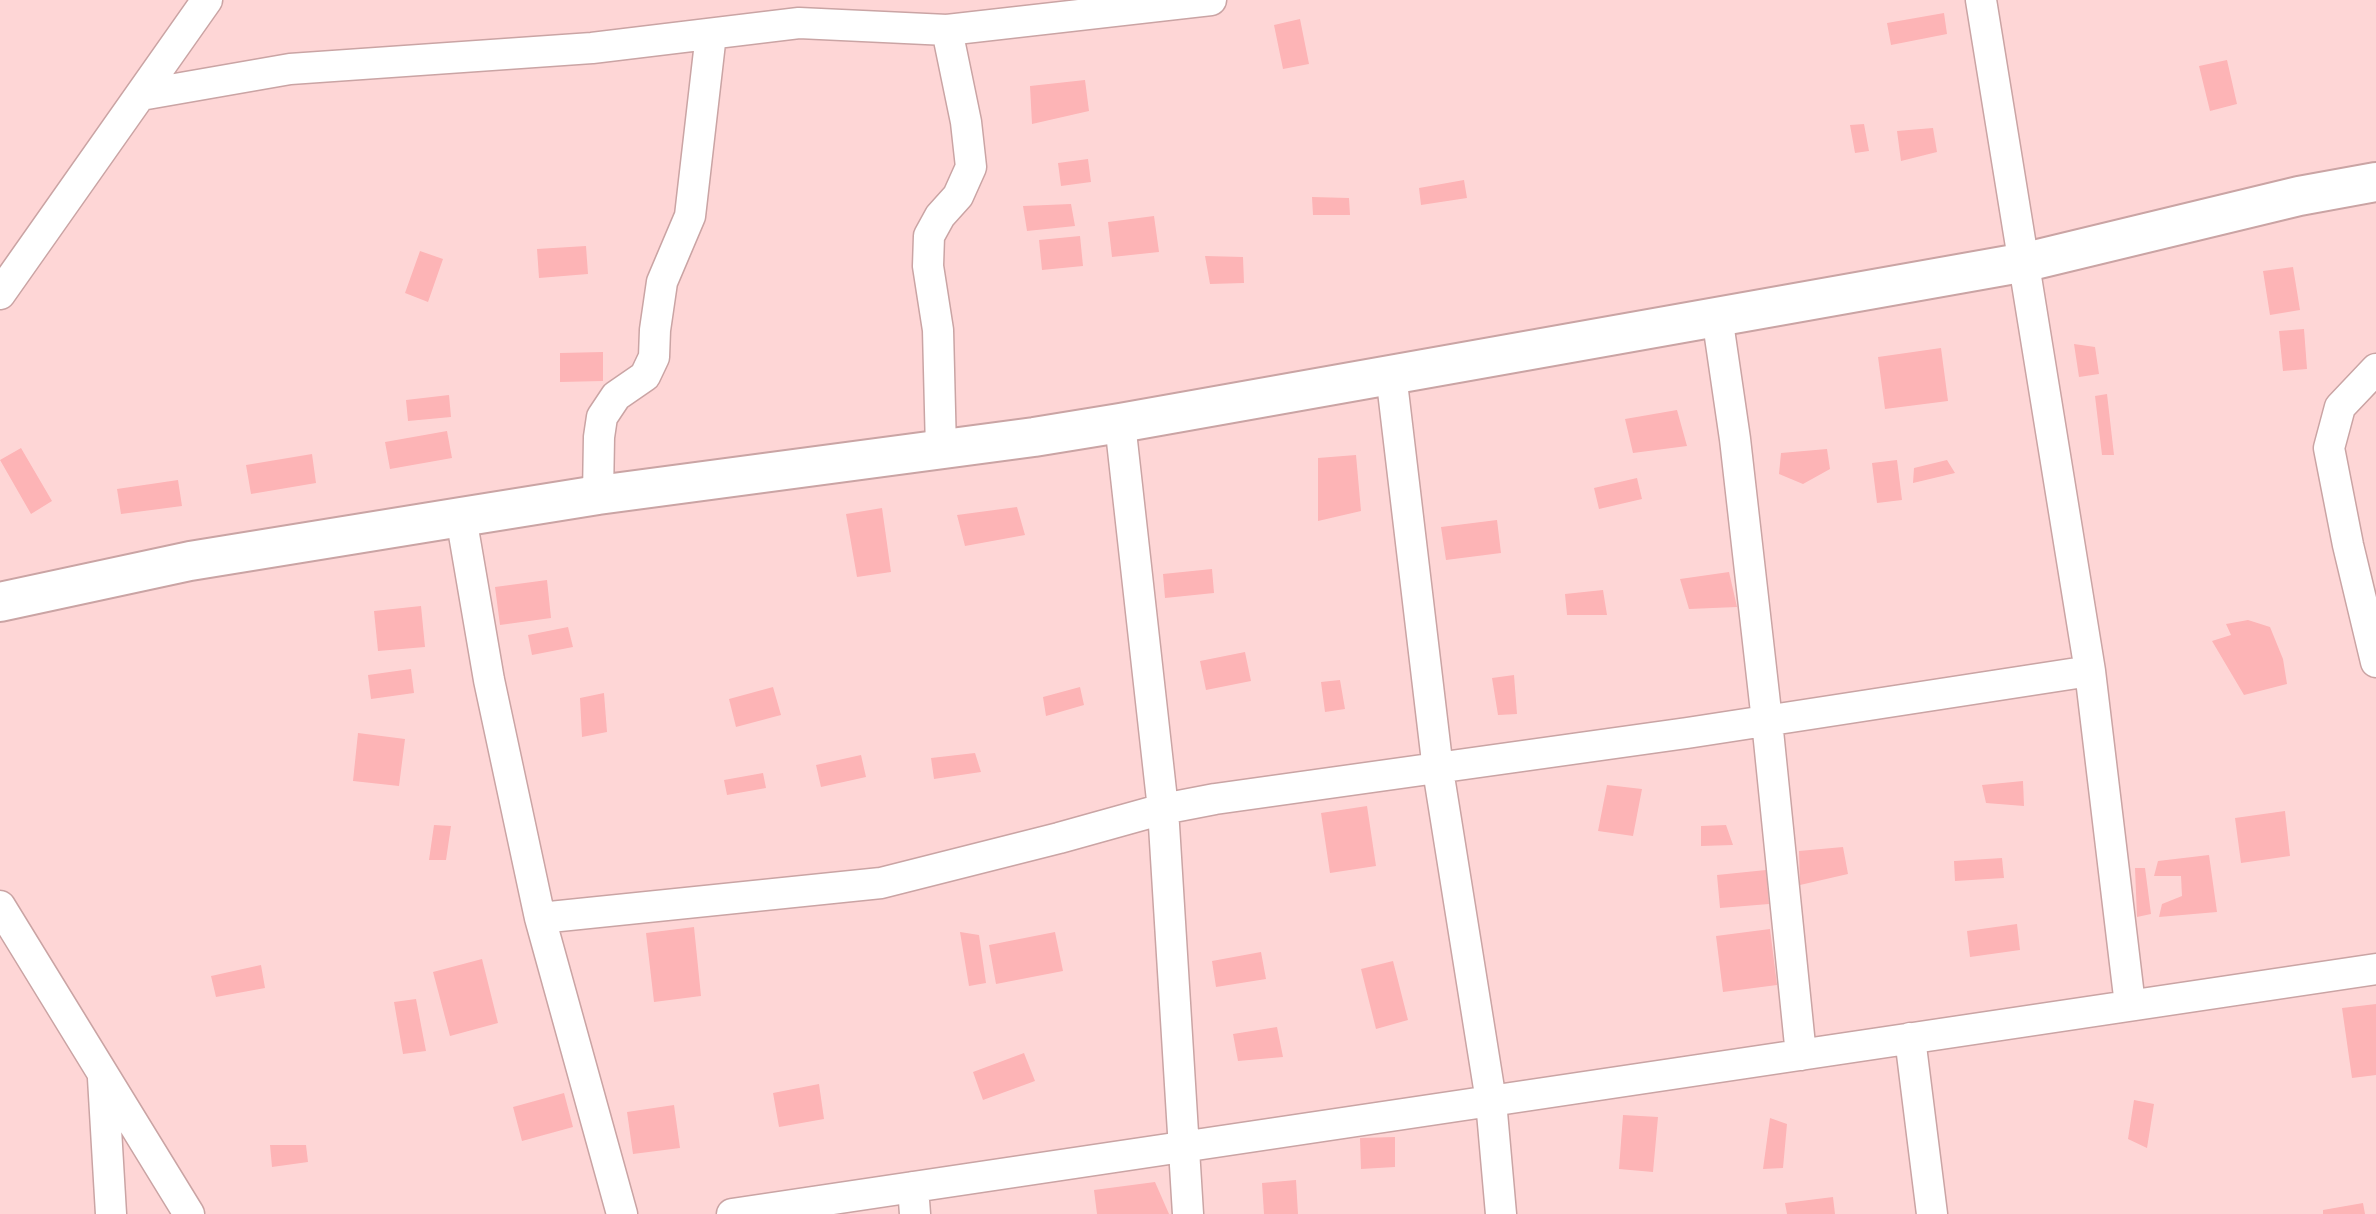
<!DOCTYPE html>
<style>
body{margin:0}
canvas{display:block;background:#fed6d6}
</style>
<canvas width="2376" height="1214"></canvas>
<script>
const ctx = document.querySelector('canvas').getContext('2d');
ctx.lineJoin = 'round';
function paint(path, color) {
  ctx.fillStyle = color;
  ctx.fill(path, 'evenodd');
}
function poly(rows) {
  const path = new Path2D();
  for (const r of rows) {
    path.moveTo(r[0], r[1]);
    for (let i = 2; i < r.length; i += 2) path.lineTo(r[i], r[i + 1]);
  }
  return path;
}
function stroke(path, color, width, dash) {
  ctx.strokeStyle = color;
  ctx.lineWidth = width;
  ctx.lineCap = dash ? 'butt' : 'round';
  ctx.setLineDash(dash || []);
  ctx.stroke(path);
}
const building = poly([
 [1944,13,1947,34,1891,45,1887,23],
 [1300,19,1309,64,1283,69,1274,25],
 [2227,60,2237,104,2210,111,2199,66],
 [1085,80,1089,111,1032,124,1030,86],
 [1864,124,1869,151,1855,153,1850,125],
 [1933,128,1937,152,1901,161,1897,131],
 [1088,159,1091,182,1061,186,1058,163],
 [1464,180,1467,198,1421,205,1419,188],
 [1312,197,1349,198,1350,215,1313,215],
 [1071,204,1075,226,1027,231,1023,206],
 [1154,216,1159,252,1112,257,1108,222],
 [1080,236,1083,266,1042,270,1039,240],
 [586,246,588,274,539,278,537,249],
 [420,251,443,259,428,302,405,293],
 [1205,256,1243,257,1244,283,1210,284],
 [2293,267,2300,310,2270,315,2263,271],
 [2304,329,2307,369,2283,371,2279,331],
 [2074,344,2095,347,2099,374,2079,377],
 [1941,348,1948,401,1885,409,1878,357],
 [603,352,603,381,560,382,560,353],
 [2107,394,2114,455,2102,455,2095,396],
 [449,395,451,417,408,421,406,400],
 [1677,410,1687,446,1633,453,1625,419],
 [447,431,452,458,390,469,385,442],
 [21,448,52,501,31,514,0,460],
 [1827,449,1830,469,1803,484,1779,474,1781,453],
 [312,454,316,483,251,494,246,465],
 [1356,455,1361,511,1318,521,1318,458],
 [1897,460,1902,500,1877,503,1872,463],
 [1947,460,1955,473,1913,483,1914,468],
 [1637,478,1642,499,1599,509,1594,488],
 [178,480,182,506,121,514,117,489],
 [1017,507,1025,535,965,546,957,515],
 [882,508,891,572,857,577,846,514],
 [1497,520,1501,553,1446,560,1441,527],
 [1212,569,1214,593,1165,598,1163,574],
 [1729,572,1737,607,1689,609,1680,579],
 [547,580,551,618,500,625,495,587],
 [1603,590,1607,615,1567,615,1565,594],
 [421,606,425,647,378,651,374,611],
 [2248,620,2270,627,2283,659,2287,684,2244,695,2212,641,2231,635,2226,624],
 [568,627,573,647,532,655,528,635],
 [1245,652,1251,681,1206,690,1200,661],
 [411,669,414,693,371,699,368,675],
 [1514,675,1517,714,1498,715,1492,678],
 [1340,680,1345,709,1325,712,1321,682],
 [773,687,781,715,736,727,729,699],
 [1080,687,1084,705,1046,716,1043,697],
 [604,693,607,732,582,737,580,698],
 [358,733,405,739,399,786,353,781],
 [975,753,981,772,934,779,931,758],
 [861,755,866,777,821,787,816,765],
 [763,773,766,788,727,795,724,780],
 [2023,781,2024,806,1986,803,1982,785],
 [1607,785,1642,789,1633,836,1598,831],
 [1367,806,1376,866,1330,873,1321,813],
 [2285,811,2290,856,2241,863,2235,818],
 [434,825,451,826,446,860,429,860],
 [1726,825,1733,845,1701,846,1701,826],
 [1843,847,1848,874,1800,885,1799,851],
 [2209,855,2217,912,2159,917,2162,904,2182,896,2181,876,2154,876,2158,861],
 [2002,858,2004,878,1955,881,1954,861],
 [2135,868,2145,868,2151,914,2137,917],
 [1766,870,1769,904,1720,908,1717,875],
 [2017,924,2020,950,1970,957,1967,931],
 [694,927,701,996,654,1002,646,933],
 [1770,929,1777,985,1723,992,1716,936],
 [960,932,979,935,986,983,969,986],
 [1055,932,1063,971,996,984,989,945],
 [1261,952,1266,979,1216,987,1212,961],
 [482,959,498,1023,450,1036,433,972],
 [1393,961,1408,1020,1376,1029,1361,969],
 [261,965,265,988,216,997,211,976],
 [416,999,426,1051,403,1054,394,1002],
 [2376,1004,2376,1075,2352,1078,2342,1008],
 [1277,1027,1283,1057,1238,1061,1233,1034],
 [1024,1053,1035,1081,983,1100,973,1072],
 [819,1084,824,1119,779,1127,773,1093],
 [564,1093,573,1127,522,1141,513,1107],
 [2134,1100,2154,1104,2147,1148,2128,1139],
 [674,1105,680,1148,633,1154,627,1112],
 [1623,1115,1658,1117,1653,1172,1619,1169],
 [1770,1118,1787,1124,1783,1168,1763,1169],
 [1395,1137,1395,1167,1361,1169,1360,1138],
 [270,1145,306,1145,308,1162,272,1167],
 [1296,1180,1298,1214,1264,1214,1262,1183],
 [1155,1182,1169,1214,1097,1214,1094,1190],
 [1833,1197,1835,1214,1787,1214,1785,1203],
 [2363,1203,2365,1214,2323,1214,2323,1210]
]);
const minor = poly([
 [1981,0,2090,671,2130,1005],
 [141,95,290,69,592,48,799,23,947,30,1211,0],
 [0,294,207,0],
 [1717,316,1735,439,1767,721,1801,1055],
 [2376,369,2340,407,2329,448,2348,545,2376,662],
 [1391,374,1438,770,1491,1101,1501,1214],
 [1120,423,1163,809,1188,1214],
 [941,450,938,330,928,266,929,236,940,216,958,196,971,167,966,122,947,30],
 [598,495,599,437,602,417,616,396,645,376,654,357,655,330,662,282,690,216,711,34],
 [461,517,489,680,540,918,622,1214],
 [0,906,189,1214],
 [540,918,881,883,1059,838,1163,809,1215,799,1687,733,2090,671],
 [1910,1038,1932,1214],
 [103,1078,111,1214],
 [913,1187,915,1214],
 [732,1214,2376,969]
]);
const secondary = poly([
 [0,602,190,561,461,517,598,495,1034,437,1120,423,2026,262,2299,196,2376,182]
]);
paint(building, '#fdb4b6');
stroke(minor, '#caa4a4', 33);
stroke(secondary, '#caa4a4', 42);
stroke(minor, '#fff', 30);
stroke(secondary, '#fff', 38);
</script>
